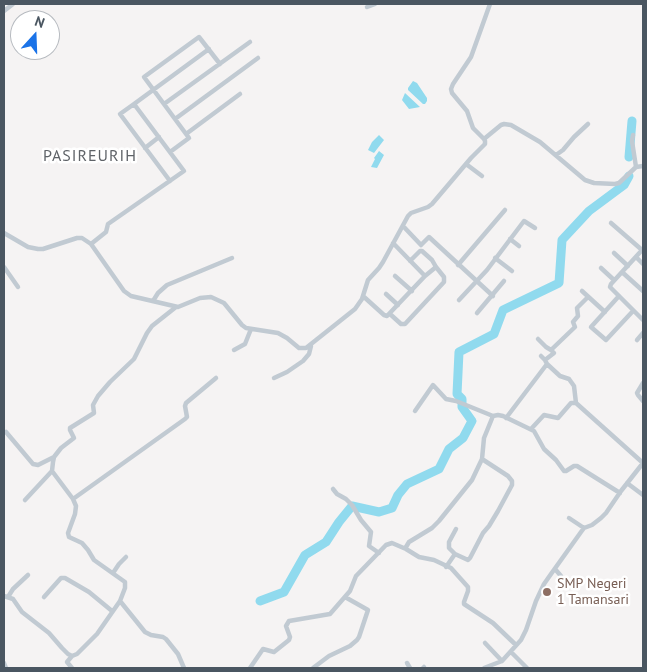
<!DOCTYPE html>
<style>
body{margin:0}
#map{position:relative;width:647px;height:672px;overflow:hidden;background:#f5f3f3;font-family:"PT Sans",sans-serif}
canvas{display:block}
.frame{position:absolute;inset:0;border:5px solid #4a5661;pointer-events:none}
.north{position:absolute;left:10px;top:10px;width:50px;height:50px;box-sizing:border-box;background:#fff;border:1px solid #b7bbc0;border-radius:50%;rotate:20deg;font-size:14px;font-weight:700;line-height:20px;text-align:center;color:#4a5661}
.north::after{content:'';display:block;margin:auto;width:18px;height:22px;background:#1a73e8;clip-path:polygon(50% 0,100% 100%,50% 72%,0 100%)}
</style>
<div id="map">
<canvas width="647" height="672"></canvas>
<div class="frame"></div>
<div class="north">N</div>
</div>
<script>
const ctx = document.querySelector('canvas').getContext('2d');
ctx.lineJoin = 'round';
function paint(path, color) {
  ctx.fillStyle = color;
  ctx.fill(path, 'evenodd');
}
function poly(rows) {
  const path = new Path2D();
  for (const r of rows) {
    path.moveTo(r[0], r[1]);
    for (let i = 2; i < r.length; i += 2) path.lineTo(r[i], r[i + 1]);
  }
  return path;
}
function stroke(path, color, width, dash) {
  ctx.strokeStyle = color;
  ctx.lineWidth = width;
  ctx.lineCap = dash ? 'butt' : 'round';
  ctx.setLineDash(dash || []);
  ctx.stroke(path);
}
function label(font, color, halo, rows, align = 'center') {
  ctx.font = font + ' "PT Sans",sans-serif';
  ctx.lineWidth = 5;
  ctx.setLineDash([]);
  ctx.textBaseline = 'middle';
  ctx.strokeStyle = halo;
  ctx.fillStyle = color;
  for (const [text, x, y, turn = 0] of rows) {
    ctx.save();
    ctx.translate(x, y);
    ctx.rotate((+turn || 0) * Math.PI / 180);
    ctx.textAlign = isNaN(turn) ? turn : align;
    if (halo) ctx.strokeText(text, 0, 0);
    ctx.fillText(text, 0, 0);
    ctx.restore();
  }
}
const water = poly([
 [413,81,417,83,427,98,427,101,425,104,423,104,408,90,408,88],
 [405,93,420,107,409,109,402,100],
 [379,135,384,140,374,153,368,150,372,142],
 [379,151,384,155,377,168,371,167,375,159,374,158]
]);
const river = poly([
 [629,157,632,121],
 [260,601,284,592,305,555,326,542,339,522,352,506,379,512,392,508,398,495,407,484,439,469,449,449,463,438,472,421,462,407,462,399,457,394,459,352,494,334,503,310,559,283,562,240,589,211,624,185,629,176]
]);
const minor = poly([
 [367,7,375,4],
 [4,11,13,4],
 [134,104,120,114,170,181],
 [164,104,250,42],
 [175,119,258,58],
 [186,134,240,94],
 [633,135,632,141,636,167],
 [484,139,501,125,504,124,511,125,540,142,585,180,594,183,615,184,619,183,636,167,643,166],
 [145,148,159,137],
 [170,152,189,138,144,77,199,37,220,64],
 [556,155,563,150,574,137,588,124],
 [466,164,482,176],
 [611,223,642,250],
 [403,226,421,245,429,237,493,296],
 [4,233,28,247,38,249,43,249,77,238,82,238,91,244,124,291,131,296,178,307,200,298,211,297,224,303,242,325,246,328,278,333,287,338,299,348,306,348,355,309,362,299,368,280,379,268,383,262,408,216,411,213,428,207,432,204,471,158,485,144,485,141,484,139,473,128,467,111,452,93,451,89,453,84,471,57,490,4],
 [510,239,519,246],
 [91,244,106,232,108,224,184,171,134,104,209,49],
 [643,249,611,284,610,287,643,320],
 [614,253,628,266],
 [636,257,643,264],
 [495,258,512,271],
 [458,265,505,210],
 [4,267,18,287],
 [601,268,614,280],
 [622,272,643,291],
 [395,276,412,291],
 [425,276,436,267],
 [582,291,605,312],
 [386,294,398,305],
 [363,296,384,315,387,316,425,276,393,243],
 [619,296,591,327,606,340,633,311],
 [459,300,487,270,524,221,535,228],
 [153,301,158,293,167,285,232,258],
 [477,313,504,281],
 [390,314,401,324,405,324,444,282,444,277,436,267,432,260,422,251,420,251,410,261],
 [538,339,546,347,551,350,554,353,545,360],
 [637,340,643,333],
 [234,350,245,344,251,329],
 [551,350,575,327,573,322,578,316,577,308,588,297],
 [541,356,545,360,547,364,560,376,569,379,574,386,576,403,643,463],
 [274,378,287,372,303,361,309,354,311,346],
 [643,383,637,393,638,395,643,401],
 [415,411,433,385,446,399,456,401,493,416],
 [506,418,547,364],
 [531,429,544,415,558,418,571,403,576,403],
 [6,432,33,464,38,465,54,457],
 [627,483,643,495],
 [333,489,337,494,346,499,352,505,361,520,371,532,369,546,379,553],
 [73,499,185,419,187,417,185,406,186,403,216,378],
 [25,500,52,471],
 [569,518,584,528],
 [456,529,449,542,449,548,455,554,468,560,470,558,483,533,489,526,498,511,512,485,512,481,508,476,482,459],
 [446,567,455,554],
 [555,569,561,576],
 [113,573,119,564,126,557],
 [4,596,13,599,22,612,49,633,62,648,68,654,72,656,77,654,97,634,120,601,125,588,125,582,94,560,88,550,82,543,69,537,68,533,75,514,76,506,73,499,52,471,53,462,54,457,61,448,74,438,70,430,70,428,94,413,93,405,98,396,110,382,134,359,147,333,152,326,176,307],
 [8,597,13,589,28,575],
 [44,597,61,578,65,578,89,592,112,611],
 [120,601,145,632,151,635,163,637,166,639,178,654,184,668],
 [485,643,502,661],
 [516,645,493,623,464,604,464,602,468,591,468,587,451,568,434,560,419,557,406,549,406,547,409,542,432,528,439,521,472,480,482,459,484,438,493,416,498,415,503,416,534,431,544,449,556,460,564,471,566,471,574,466,577,466,620,493],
 [511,652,527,668],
 [4,663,6,668],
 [407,663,410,668],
 [72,668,67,662,72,656],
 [250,668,263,649,274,652,289,640,290,637,286,626,289,621,330,614,350,591,356,576,386,545,392,543,406,549],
 [313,668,329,656,350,646,357,640,359,637,368,610,345,597],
 [423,668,424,667],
 [484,668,502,661,521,640,526,630,536,601,544,584,551,574,581,532,584,528,592,525,601,518,606,513,621,491,643,463]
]);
const markers = [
 [547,592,5,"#8d6e63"]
];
const educationNames = [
 ["SMP Negeri",557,584],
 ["1 Tamansari",557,600]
];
const quarterNames = [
 ["PASIREURIH",90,156]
];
paint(water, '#90daee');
stroke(river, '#90daee', 9);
stroke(minor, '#c1cad2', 4.5);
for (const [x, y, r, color] of markers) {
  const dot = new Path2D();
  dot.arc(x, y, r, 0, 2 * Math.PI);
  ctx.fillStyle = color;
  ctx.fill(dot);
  stroke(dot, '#fff', 2);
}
label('14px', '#785e54', '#fff', educationNames, 'left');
ctx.letterSpacing = '1px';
label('16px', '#5f6368', '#fff', quarterNames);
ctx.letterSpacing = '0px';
</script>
